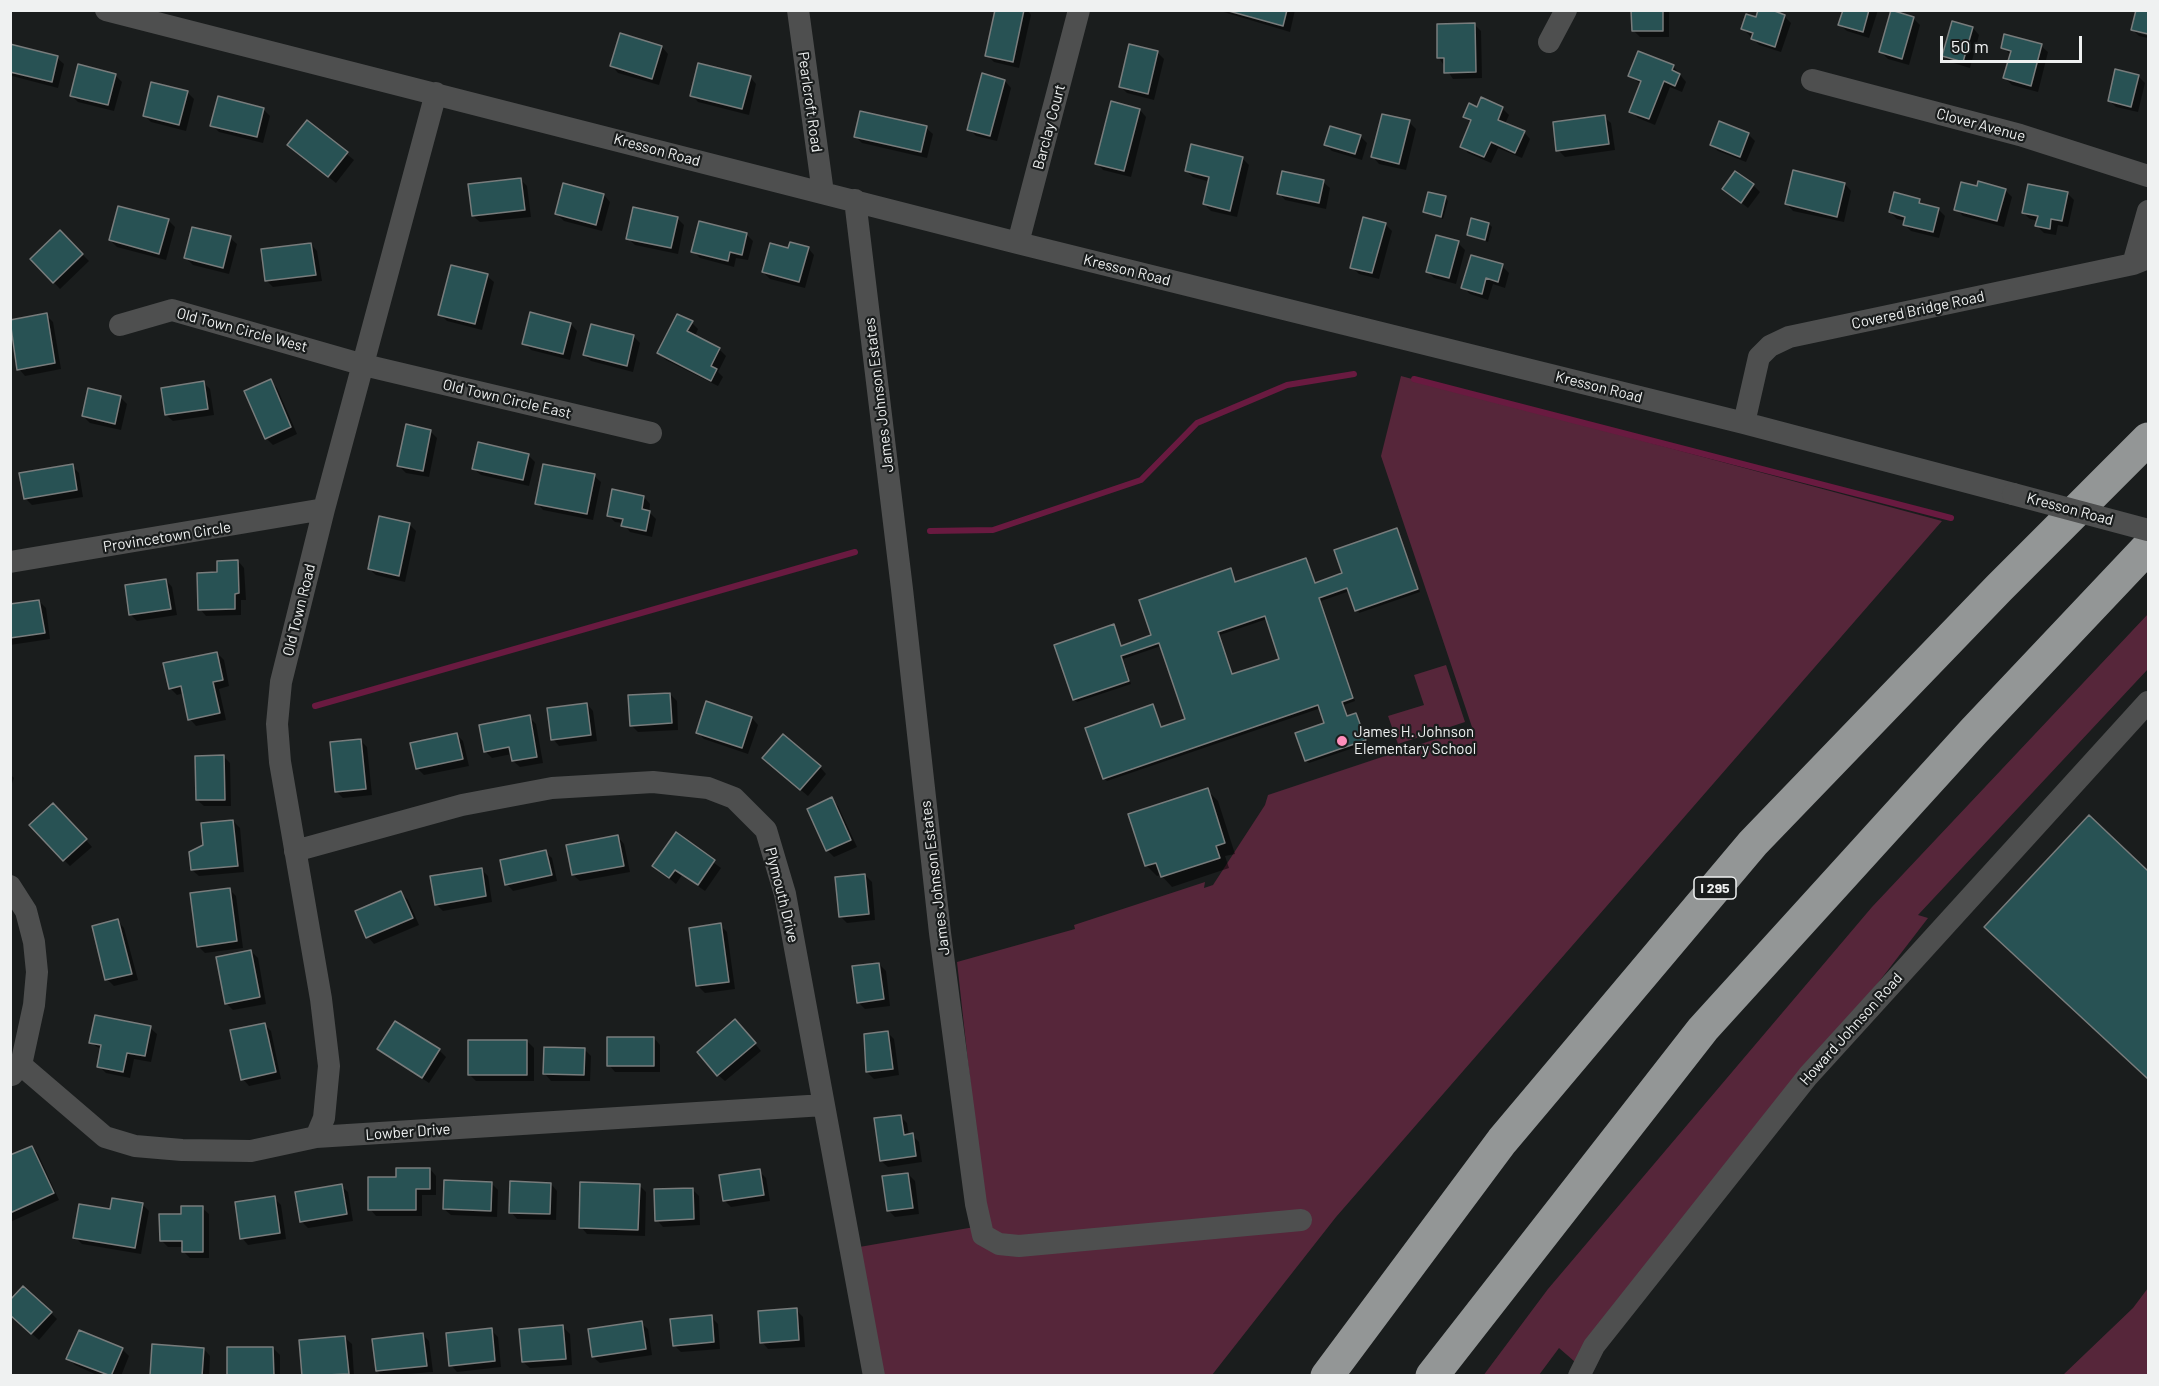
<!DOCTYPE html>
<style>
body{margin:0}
#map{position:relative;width:2159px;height:1386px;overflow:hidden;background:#1a1d1d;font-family:Barlow,sans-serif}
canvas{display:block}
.frame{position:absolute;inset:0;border:12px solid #eff1f1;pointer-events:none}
.scale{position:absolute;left:1940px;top:36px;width:142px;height:27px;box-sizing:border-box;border:3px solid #eff1f1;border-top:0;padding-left:8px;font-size:18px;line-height:21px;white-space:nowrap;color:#eff1f1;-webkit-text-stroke:4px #1a1d1d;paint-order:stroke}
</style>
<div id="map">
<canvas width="2159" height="1386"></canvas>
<div class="frame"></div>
<div class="scale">50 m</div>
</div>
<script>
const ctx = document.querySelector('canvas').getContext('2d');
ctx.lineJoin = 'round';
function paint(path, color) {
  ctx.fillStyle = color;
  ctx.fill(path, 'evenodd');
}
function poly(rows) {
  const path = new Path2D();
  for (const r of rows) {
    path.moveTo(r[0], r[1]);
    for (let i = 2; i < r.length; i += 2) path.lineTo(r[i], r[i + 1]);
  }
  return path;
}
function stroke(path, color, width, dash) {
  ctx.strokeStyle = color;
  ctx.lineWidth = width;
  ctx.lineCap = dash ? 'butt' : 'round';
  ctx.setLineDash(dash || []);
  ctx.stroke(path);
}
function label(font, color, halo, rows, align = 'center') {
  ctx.font = font + ' Barlow,sans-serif';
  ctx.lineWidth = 4.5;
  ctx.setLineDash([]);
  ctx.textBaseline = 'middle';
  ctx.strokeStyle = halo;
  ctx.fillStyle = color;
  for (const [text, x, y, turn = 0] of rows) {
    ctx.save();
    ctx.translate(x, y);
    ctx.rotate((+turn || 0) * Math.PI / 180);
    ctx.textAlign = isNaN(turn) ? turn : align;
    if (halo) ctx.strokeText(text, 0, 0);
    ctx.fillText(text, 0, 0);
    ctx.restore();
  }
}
const green = poly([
 [1401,376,1942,521,1336,1217,1212,1375,866,1375,842,1250,986,1225,957,962,1075,929,1074,925,1205,882,1204,888,1213,885,1265,805,1268,795,1472,727,1381,456],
 [2148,614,2148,669,1918,915,1928,918,1582,1368,1559,1348,1539,1375,1483,1376,1548,1289,1872,907],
 [1446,665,1465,722,1398,744,1388,716,1424,705,1414,675],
 [2148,1288,2148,1375,2063,1375,2133,1308]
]);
const shadow = poly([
 [997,10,1027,10,1031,15,1019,68,994,62,987,55],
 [1217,10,1295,10,1290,32],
 [1633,10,1669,10,1669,37,1640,37,1633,30],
 [1844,10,1878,10,1869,38,1847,31,1840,25],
 [2137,10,2148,10,2148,33,2138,30,2138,33,2148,36,2148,38,2139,36,2132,29],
 [1784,16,1791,23,1781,52,1759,45,1743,29,1757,19],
 [1913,18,1920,25,1909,65,1888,59,1881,52],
 [1474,24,1481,31,1482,78,1453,79,1439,58],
 [1973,28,1979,35,1970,68,1950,62,1943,55],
 [2041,46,2048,52,2038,92,2012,85,2005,78,2011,55,2002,47],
 [662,47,668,54,659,85,618,73,612,66],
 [10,49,57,58,64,64,58,88,12,76],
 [1157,52,1164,59,1154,100,1127,93,1120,86],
 [1673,66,1686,82,1682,92,1670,87,1655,125,1638,118,1631,111,1642,85,1630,76],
 [115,75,122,82,114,111,78,102,71,95],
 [2138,76,2145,83,2138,112,2116,107,2109,100],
 [750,77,756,84,749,115,698,102,692,95],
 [1005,81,1011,88,997,141,976,136,969,129],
 [152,84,188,93,194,99,186,131,151,122,144,115],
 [1502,108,1509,115,1505,124,1524,132,1530,139,1522,158,1498,148,1491,163,1468,153,1462,146,1472,124,1465,117,1477,109],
 [263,109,270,116,263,143,219,132,212,125],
 [1140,110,1146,117,1131,177,1103,170,1097,163],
 [1604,117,1611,123,1615,150,1565,157,1558,150],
 [308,122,354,160,336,183,296,151],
 [1409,122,1416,129,1406,170,1379,164,1373,157],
 [926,128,933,134,927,158,862,143,855,136],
 [1748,134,1755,141,1746,162,1718,151,1711,145],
 [1360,136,1367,143,1362,160,1332,151,1325,145],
 [1192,146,1243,159,1249,165,1237,217,1211,211,1204,204,1210,182,1193,177,1186,171],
 [520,179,527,186,531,217,480,222,473,216],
 [1323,182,1330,188,1326,209,1285,200,1279,193],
 [1845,184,1851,191,1844,222,1793,211,1787,204],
 [1753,185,1760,192,1748,208,1724,189],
 [2005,190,2012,197,2004,227,1963,216,1956,209],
 [2067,193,2074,200,2068,227,2058,225,2056,235,2044,233,2037,226,2038,221,2030,219,2023,213],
 [604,195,610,202,602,231,564,221,557,214],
 [1445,198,1448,201,1443,219,1425,212],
 [1919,200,1925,206,1938,209,1945,216,1939,238,1911,231,1904,224,1905,221,1897,219,1890,212],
 [677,218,684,225,678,254,635,245,628,238],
 [168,220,175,227,166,260,117,247,110,240],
 [1385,224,1392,231,1379,279,1359,274,1352,267],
 [1489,224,1492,227,1488,242,1469,235],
 [60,232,89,261,60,289,32,259],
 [746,234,753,241,748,260,736,258,734,267,700,258,693,251],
 [230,238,237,244,229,274,193,265,186,258],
 [1458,243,1465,250,1456,284,1434,278,1428,272],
 [311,244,317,251,322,281,273,287,267,281],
 [808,248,814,255,805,288,770,279,763,272,789,250],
 [1502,266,1509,273,1505,288,1493,284,1488,300,1470,294,1463,287],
 [487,276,494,282,482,330,447,321,440,314],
 [46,315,53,322,61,369,25,376,19,369],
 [692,323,698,329,695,336,719,349,726,356,718,372,723,377,718,386,666,360,659,353],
 [571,324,577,331,570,360,531,350,524,343],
 [634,337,640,343,633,372,591,361,584,355],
 [270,381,277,388,297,434,273,445,266,438],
 [204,383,210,389,214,415,173,421,166,415],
 [120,397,127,404,121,430,90,423,83,416],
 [430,431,437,438,429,477,406,473,399,466],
 [528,455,535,462,529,486,481,475,474,469],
 [72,466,79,473,83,497,32,505,25,498],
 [594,476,601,482,593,520,543,510,537,503],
 [644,497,650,504,649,512,656,519,652,537,630,532,623,523,615,522,608,515],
 [409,524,416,531,405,582,376,575,369,569],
 [1397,530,1420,592,1359,613,1350,591,1321,601,1355,701,1344,705,1348,717,1356,715,1359,718,1368,743,1309,763,1306,760,1326,724,1321,708,1107,781,1104,778,1152,706,1162,728,1187,720,1161,646,1123,659,1131,684,1077,702,1074,699,1113,626,1122,647,1153,636,1230,570,1236,583,1306,559,1316,584,1344,574],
 [1267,619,1281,660,1233,675,1220,635],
 [238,561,244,568,246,600,241,600,241,615,206,616,200,609,219,573],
 [166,580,172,587,177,615,137,621,131,615],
 [39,601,46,608,50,639,10,645,10,606],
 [217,653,224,660,229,686,219,689,226,720,196,726,190,719,184,693,177,695,170,688],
 [670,694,677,701,678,730,638,732,631,725],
 [587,704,593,711,597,741,559,746,553,739],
 [529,717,536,724,543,763,520,767,513,761,512,754,492,758,485,751],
 [752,718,758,725,748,754,704,739,697,732],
 [457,735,463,741,469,766,424,775,417,768],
 [360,740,367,747,372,795,343,798,336,791],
 [223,756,230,763,231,806,204,806,197,800],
 [771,765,820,767,826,774,808,796],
 [10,774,14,778,10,789],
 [1207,790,1218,801,1235,854,1225,856,1229,868,1172,887,1161,875,1157,876,1147,866,1130,815],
 [831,799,838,806,857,847,834,857,827,850],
 [60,811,92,847,70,866,64,860],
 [2089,817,2148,873,2148,1078,2000,941],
 [233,821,240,828,244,872,199,876,192,870,204,846],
 [676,835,721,868,705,891,682,875,676,884,654,866],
 [618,837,624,844,630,872,580,881,573,875],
 [545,852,552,858,557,881,513,891,507,884],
 [481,869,488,876,492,902,443,911,436,904],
 [865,875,872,882,875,920,847,923,840,916],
 [229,889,236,896,243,948,205,953,198,946],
 [401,893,408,900,419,925,374,944,368,937,357,912],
 [118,921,124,928,138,980,114,986,107,979],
 [720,925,727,932,735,989,705,993,698,986],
 [251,951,258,958,266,1004,233,1010,226,1003],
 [879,964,886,971,890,1006,865,1009,858,1002],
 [264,1024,271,1031,281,1079,249,1086,243,1079],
 [150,1028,157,1034,151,1062,134,1059,130,1078,106,1073,99,1066,102,1050,91,1043],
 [742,1028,761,1051,725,1081,718,1075],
 [887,1032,894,1039,899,1075,874,1079,867,1072],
 [654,1038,660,1045,660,1072,615,1072,609,1065],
 [527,1041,534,1048,534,1081,476,1081,469,1074],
 [379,1049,439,1050,446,1057,429,1083],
 [584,1049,591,1056,590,1081,551,1081,545,1074],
 [900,1116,907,1123,909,1136,912,1135,919,1142,922,1162,888,1167,881,1161],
 [32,1147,38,1154,59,1200,10,1222,10,1177],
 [430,1169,436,1176,436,1195,422,1195,422,1216,376,1216,370,1209,397,1178],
 [759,1171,766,1178,770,1201,731,1207,724,1200],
 [908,1174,915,1181,919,1214,895,1217,888,1210],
 [491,1183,498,1190,497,1217,451,1215,444,1209],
 [551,1184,557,1191,556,1220,517,1219,511,1212],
 [639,1185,646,1192,645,1236,587,1234,581,1227],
 [341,1186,348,1192,353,1221,308,1228,302,1222,297,1193],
 [692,1189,699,1196,700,1225,663,1227,657,1220],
 [274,1198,281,1205,286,1239,248,1245,242,1238],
 [142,1204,149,1211,141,1254,82,1244,75,1237],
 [202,1208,209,1214,209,1258,190,1258,183,1251,183,1247,168,1247,161,1240],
 [796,1310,803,1317,805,1347,768,1349,762,1342],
 [51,1313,57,1319,39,1340,10,1314],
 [711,1317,718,1324,720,1349,681,1352,675,1346],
 [641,1323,648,1329,652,1355,600,1363,593,1357],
 [563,1327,570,1334,572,1365,530,1368,523,1362],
 [491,1330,498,1337,501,1367,457,1372,451,1365],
 [423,1335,429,1341,433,1372,382,1376,377,1371],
 [345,1338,352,1344,354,1376,303,1376],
 [273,1348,280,1355,280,1376,229,1376],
 [122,1349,129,1356,121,1376,99,1376,75,1365,68,1358],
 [204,1349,210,1356,209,1376,151,1376]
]);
const stream = poly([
 [1414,379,1951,518],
 [930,531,993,530,1141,480,1197,423,1287,385,1354,374],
 [315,706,855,552]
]);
const building = poly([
 [995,10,1024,10,1013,62,985,56,995,10],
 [1225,10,1287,10,1283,26,1225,10],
 [1631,10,1663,10,1663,31,1632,31,1631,10],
 [1758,10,1772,10,1785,15,1775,47,1751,39,1753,33,1741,29,1746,14,1756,17,1758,10],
 [1843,10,1869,10,1863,32,1838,25,1843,10],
 [1891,10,1914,17,1902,59,1879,52,1891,10],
 [2136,10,2148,10,2148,34,2131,30,2136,10],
 [1952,21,1973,27,1963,62,1942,56,1952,21],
 [1475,23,1476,72,1444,73,1444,58,1437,58,1437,24,1475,23],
 [620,33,662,46,652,79,610,66,620,33],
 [2004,34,2042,44,2031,86,2003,78,2011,51,2001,48,2004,34],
 [10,44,58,56,52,82,10,72,10,44],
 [1129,44,1158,51,1148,94,1119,87,1129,44],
 [1638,51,1674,65,1672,70,1680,74,1675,86,1664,81,1649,119,1629,112,1641,81,1628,76,1638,51],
 [698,63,751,76,742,109,690,96,698,63],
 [78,64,116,74,108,105,70,96,78,64],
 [2115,69,2139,75,2131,107,2108,101,2115,69],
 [982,73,1005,80,990,136,967,130,982,73],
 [151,82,188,91,179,125,143,116,151,82],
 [218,96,264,108,257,137,210,126,218,96],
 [1481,97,1503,107,1498,120,1525,131,1515,153,1491,142,1484,157,1460,147,1471,120,1463,117,1469,103,1477,107,1481,97],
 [1111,101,1140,109,1124,171,1095,164,1111,101],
 [860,111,927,126,921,152,854,137,860,111],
 [1382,114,1410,120,1399,164,1371,157,1382,114],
 [1605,115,1609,144,1556,151,1553,122,1605,115],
 [307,120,348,152,328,177,287,145,307,120],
 [1719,121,1749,133,1740,157,1710,145,1719,121],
 [1330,126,1361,135,1355,154,1324,145,1330,126],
 [1191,144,1243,157,1230,211,1203,204,1209,177,1185,171,1191,144],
 [1793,170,1845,183,1837,217,1785,204,1793,170],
 [1282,171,1324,180,1319,203,1277,194,1282,171],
 [1735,171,1754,184,1741,203,1722,189,1735,171],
 [521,178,525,210,472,216,468,184,521,178],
 [1978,181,2006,189,1997,221,1954,210,1961,182,1977,186,1978,181],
 [563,183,604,194,596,225,555,214,563,183],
 [2028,184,2068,192,2062,221,2051,219,2050,229,2035,226,2038,216,2022,213,2028,184],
 [1428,192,1446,196,1441,217,1423,212,1428,192],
 [1894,192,1920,199,1919,203,1939,208,1933,232,1903,225,1905,217,1889,212,1894,192],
 [118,206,169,219,159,254,109,240,118,206],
 [633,207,678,217,671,248,626,239,633,207],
 [1363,217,1386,223,1372,273,1350,268,1363,217],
 [1471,218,1489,223,1485,240,1467,235,1471,218],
 [699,221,747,233,742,255,730,252,728,261,691,252,699,221],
 [192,227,231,236,223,268,184,258,192,227],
 [60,230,83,254,53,283,30,259,60,230],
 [1436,235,1459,241,1449,278,1426,272,1436,235],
 [790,242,809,247,799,282,762,272,770,243,788,248,790,242],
 [311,243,316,275,265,281,261,249,311,243],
 [1471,255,1503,264,1498,282,1486,278,1482,294,1461,288,1471,255],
 [451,265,488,274,475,324,438,315,451,265],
 [530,312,571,323,563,354,522,344,530,312],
 [47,313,55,363,17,370,10,320,47,313],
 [677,314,693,321,687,331,720,348,711,366,717,369,711,381,657,353,677,314],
 [591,324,634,335,627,366,583,355,591,324],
 [271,379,291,427,265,439,244,391,271,379],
 [204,381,208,409,165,415,161,388,204,381],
 [88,388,121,396,115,424,82,416,88,388],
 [406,424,431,430,423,471,397,466,406,424],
 [478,442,529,454,523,480,472,469,478,442],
 [73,464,77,490,24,499,19,473,73,464],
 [543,464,595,474,587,514,535,504,543,464],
 [612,489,644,496,642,509,650,511,646,531,621,526,623,519,607,516,612,489],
 [379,516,410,523,399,576,368,569,379,516],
 [1397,528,1418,589,1355,611,1347,588,1319,598,1353,698,1342,702,1347,716,1356,713,1366,740,1305,761,1295,733,1324,723,1318,705,1103,779,1085,728,1153,704,1161,727,1185,719,1159,643,1121,656,1129,681,1073,700,1054,645,1114,624,1121,646,1151,635,1139,600,1231,568,1235,582,1306,558,1315,583,1342,573,1334,550,1397,528],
 [1265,616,1279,659,1232,674,1218,632,1265,616],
 [238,560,239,593,235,594,235,609,198,610,197,573,217,572,217,561,238,560],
 [166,579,171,609,129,615,125,585,166,579],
 [39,600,45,633,10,638,10,604,39,600],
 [217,652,223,680,213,682,220,713,188,720,181,686,169,689,163,663,217,652],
 [670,693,672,723,630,726,628,695,670,693],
 [706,701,752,717,742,748,696,733,706,701],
 [587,703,591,735,551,740,547,708,587,703],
 [530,715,537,757,512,761,509,747,484,752,479,725,530,715],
 [457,733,463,759,416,769,410,743,457,733],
 [783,734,821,766,800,790,762,758,783,734],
 [361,739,366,789,335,792,330,742,361,739],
 [224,755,225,800,196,800,195,756,224,755],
 [1208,788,1225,843,1216,846,1220,858,1161,877,1156,863,1145,866,1128,814,1208,788],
 [832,797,851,840,826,851,807,809,832,797],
 [53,803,87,839,63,861,29,825,53,803],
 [2089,815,2148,871,2148,1079,1984,927,2089,815],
 [233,820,238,866,191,870,189,852,203,845,201,823,233,820],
 [676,832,715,860,698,885,675,870,669,878,652,866,676,832],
 [618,835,624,866,572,875,566,845,618,835],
 [546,850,552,875,505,885,500,860,546,850],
 [482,868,486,896,435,905,430,876,482,868],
 [865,874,869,914,839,917,835,877,865,874],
 [230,888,237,941,197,947,190,893,230,888],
 [401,891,413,918,366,938,355,911,401,891],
 [118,919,132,974,105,980,92,926,118,919],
 [721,923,729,982,696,986,689,928,721,923],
 [251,950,260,997,225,1004,216,957,251,950],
 [879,963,884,999,857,1003,852,966,879,963],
 [95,1015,151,1026,145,1056,127,1053,123,1072,97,1067,101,1045,89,1043,95,1015],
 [735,1019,756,1043,717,1076,697,1052,735,1019],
 [395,1021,440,1049,422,1078,377,1049,395,1021],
 [265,1023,276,1072,241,1080,230,1030,265,1023],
 [888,1031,893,1069,866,1072,864,1034,888,1031],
 [607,1037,654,1037,654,1066,607,1066,607,1037],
 [468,1040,527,1040,527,1075,468,1075,468,1040],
 [544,1047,585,1048,584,1075,543,1074,544,1047],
 [901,1115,904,1135,913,1133,916,1156,880,1161,874,1118,901,1115],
 [32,1146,54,1193,10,1213,10,1155,32,1146],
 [396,1168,430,1168,430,1189,416,1189,416,1210,368,1210,368,1177,396,1177,396,1168],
 [760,1169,764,1195,723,1201,719,1175,760,1169],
 [908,1173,913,1208,887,1211,882,1176,908,1173],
 [444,1180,492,1182,491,1211,443,1209,444,1180],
 [510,1181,551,1183,550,1214,509,1213,510,1181],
 [580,1182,640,1184,638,1230,579,1228,580,1182],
 [342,1184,347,1214,300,1222,295,1192,342,1184],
 [693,1188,694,1219,655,1221,654,1189,693,1188],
 [275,1196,280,1233,240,1239,235,1202,275,1196],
 [112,1198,143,1203,135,1248,73,1238,79,1204,110,1209,112,1198],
 [181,1206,203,1206,203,1252,182,1252,182,1241,160,1241,159,1214,181,1214,181,1206],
 [23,1286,52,1312,31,1334,10,1315,10,1300,23,1286],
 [797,1308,799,1340,760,1343,758,1311,797,1308],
 [712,1315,714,1342,673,1346,670,1319,712,1315],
 [642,1321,646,1349,592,1357,588,1329,642,1321],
 [563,1325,566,1359,522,1362,519,1329,563,1325],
 [492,1328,495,1361,449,1366,446,1333,492,1328],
 [79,1330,123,1348,111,1376,66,1359,79,1330],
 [423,1333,427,1366,376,1371,372,1339,423,1333],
 [345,1336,349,1374,302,1376,299,1340,345,1336],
 [152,1344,204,1348,202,1376,150,1376,152,1344],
 [227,1347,273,1347,274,1376,227,1376,227,1347]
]);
const minor = poly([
 [106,10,1018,243,1744,423,2013,494],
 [798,10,823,193],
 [1549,42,1566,10],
 [1812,80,2020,135,2148,176],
 [855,200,902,589,940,933,976,1204,983,1235,999,1244,1019,1246,1301,1220],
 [1018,243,1079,10],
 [2133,264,2148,211],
 [120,325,172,310,364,365,651,433],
 [1744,423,1759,357,1770,346,1789,337,2133,264,2148,258],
 [10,562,324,509],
 [295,851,462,805,552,788,653,782,708,788,734,798,766,830,785,894,874,1376],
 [10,886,26,911,34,942,37,972,34,1005,21,1065,12,1075],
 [21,1065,105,1137,135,1146,182,1150,251,1151,316,1137,824,1105],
 [316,1137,324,1118,329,1066,321,999,280,762,277,724,281,682,324,509,436,93],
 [1579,1376,1594,1346,1808,1076,2148,702]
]);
const highway = poly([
 [1327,1376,1502,1141,1753,843,1999,588,2148,439],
 [1432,1376,1703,1029,1974,731,2148,547]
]);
const minorBridge = poly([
 [2013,494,2148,530]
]);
const markers = [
 [1342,741,6,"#fe8ebb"]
];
const shields = [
 [1715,888,42]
];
const shieldNames = [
 ["I 295",1715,888]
];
const streetNames = [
 ["Pearlcroft Road",810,102,82],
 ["Clover Avenue",1981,125,15],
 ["Barclay Court",1049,127,-75],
 ["Kresson Road",657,150,15],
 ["Kresson Road",1127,270,14],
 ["Covered Bridge Road",1918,310,-12],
 ["Old Town Circle West",242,330,15],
 ["Kresson Road",1599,387,14],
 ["James Johnson Estates",879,395,-97],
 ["Old Town Circle East",507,399,13],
 ["Kresson Road",2070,509,15],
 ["Provincetown Circle",167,537,-9],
 ["Old Town Road",299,610,-76],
 ["James Johnson Estates",935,878,-97],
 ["Plymouth Drive",782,895,76],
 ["Howard Johnson Road",1851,1029,-48],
 ["Lowber Drive",408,1132,-4]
];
const poiNames = [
 ["James H. Johnson",1354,732],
 ["Elementary School",1354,749]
];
paint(green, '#56263a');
paint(shadow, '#0007');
stroke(stream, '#691a40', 6);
paint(building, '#285254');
stroke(building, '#787c7c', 1.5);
stroke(minor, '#4e4f4f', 22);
stroke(highway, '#939696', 33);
stroke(minorBridge, '#4e4f4f', 22);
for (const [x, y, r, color] of markers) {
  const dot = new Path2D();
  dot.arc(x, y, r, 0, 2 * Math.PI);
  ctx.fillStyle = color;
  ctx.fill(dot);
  stroke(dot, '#1a1d1d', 2);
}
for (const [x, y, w] of shields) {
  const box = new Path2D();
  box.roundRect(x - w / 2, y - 11, w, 22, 4.5);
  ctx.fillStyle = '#1a1d1d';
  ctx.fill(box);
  stroke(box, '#eff1f1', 1.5);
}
label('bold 14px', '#eff1f1', null, shieldNames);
label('15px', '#eff1f1', '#1a1d1d', streetNames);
label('15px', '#eff1f1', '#1a1d1d', poiNames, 'left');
</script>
